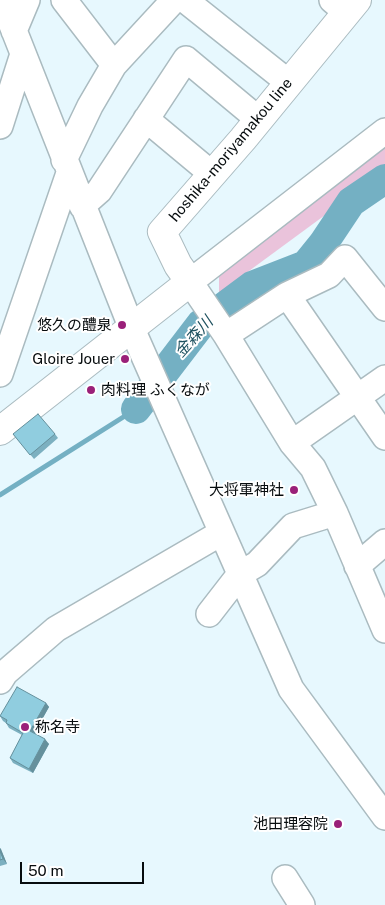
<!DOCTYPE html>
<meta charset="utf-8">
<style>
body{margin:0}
#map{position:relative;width:385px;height:905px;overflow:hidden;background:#e7f8fe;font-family:"Public Sans",sans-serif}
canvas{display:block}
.scale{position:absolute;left:20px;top:862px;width:124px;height:22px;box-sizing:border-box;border:2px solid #070c0e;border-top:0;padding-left:6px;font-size:15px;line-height:18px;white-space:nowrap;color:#070c0e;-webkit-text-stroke:4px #fff;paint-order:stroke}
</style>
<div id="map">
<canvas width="385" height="905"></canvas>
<div class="scale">50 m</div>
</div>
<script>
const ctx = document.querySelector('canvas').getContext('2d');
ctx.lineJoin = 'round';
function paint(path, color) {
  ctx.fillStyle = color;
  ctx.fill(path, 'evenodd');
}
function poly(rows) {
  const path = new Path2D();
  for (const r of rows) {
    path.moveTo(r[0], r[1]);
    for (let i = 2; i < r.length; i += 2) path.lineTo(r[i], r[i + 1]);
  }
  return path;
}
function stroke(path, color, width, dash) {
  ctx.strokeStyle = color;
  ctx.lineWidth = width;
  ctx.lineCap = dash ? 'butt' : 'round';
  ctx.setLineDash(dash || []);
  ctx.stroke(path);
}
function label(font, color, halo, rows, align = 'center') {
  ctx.font = font + ' "Public Sans","Noto Sans JP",sans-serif';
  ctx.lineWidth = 4;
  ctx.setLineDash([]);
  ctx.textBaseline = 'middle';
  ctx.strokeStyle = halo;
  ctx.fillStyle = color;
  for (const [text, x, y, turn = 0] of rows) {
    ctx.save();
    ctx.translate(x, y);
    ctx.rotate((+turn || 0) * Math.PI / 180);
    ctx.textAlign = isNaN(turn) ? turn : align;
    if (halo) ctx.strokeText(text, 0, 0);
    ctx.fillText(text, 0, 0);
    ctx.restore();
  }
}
const green = poly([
 [385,146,385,171,219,293,219,273]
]);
const stream = poly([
 [0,495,136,409]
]);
const river = poly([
 [136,409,201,324,252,286,306,265,323,244,351,202,385,179]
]);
const minor = poly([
 [2,0,132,329,291,689,385,817],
 [64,0,114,65],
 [185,0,288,82],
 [332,0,346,12],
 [14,31,27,0],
 [146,119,212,174],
 [0,126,23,54],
 [385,131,190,282,226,335,292,443,313,468,335,513,385,630],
 [64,160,90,106,114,65,174,0],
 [82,206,99,191,186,59,258,119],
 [287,295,385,437],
 [226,335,287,295,329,275,345,258,385,308],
 [0,374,69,173],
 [292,443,385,378],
 [357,566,385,542],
 [209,614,240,574,257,564,293,526,335,513],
 [0,681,5,673,56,629,221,533],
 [285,878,302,905]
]);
const major = poly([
 [0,431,190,282,178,265,162,232,243,139,357,0]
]);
const wall = poly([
 [13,434,55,434,58,438,34,459],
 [46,703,49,707,34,733,49,744,33,773,13,763,10,758,22,735,9,728,6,723,3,721,0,716],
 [0,848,7,864,0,866]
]);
const shadedWall = poly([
 [46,703,49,707,33,736,30,731],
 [45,739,49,744,33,773,29,769],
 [0,848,1,849,7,864,3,859,0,851]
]);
const building = poly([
 [38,414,55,434,30,455,13,434,38,414],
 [17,687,46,703,30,731,45,739,29,769,10,758,23,733,6,723,7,720,0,716,17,687],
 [0,851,3,859,0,860,0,851]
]);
const markers = [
 [122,325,5,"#9a2079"],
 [125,359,5,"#9a2079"],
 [91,390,5,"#9a2079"],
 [294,490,5,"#9a2079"],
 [25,727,5,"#9a2079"],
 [338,824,5,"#9a2079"]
];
const streetNames = [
 ["hoshika-moriyamakou line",231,150,-50]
];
const poiNames = [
 ["悠久の醴泉",112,325],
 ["Gloire Jouer",115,359],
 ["肉料理 ふくなが",101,390,"left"],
 ["大将軍神社",284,490],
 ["称名寺",35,727,"left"],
 ["池田理容院",328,824]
];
const waterNames = [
 ["金森川",194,337,-48]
];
paint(green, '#eac3db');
stroke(stream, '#74b0c3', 5);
stroke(river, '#74b0c3', 30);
stroke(minor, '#aabbc0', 28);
stroke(major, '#aabbc0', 30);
stroke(minor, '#fff', 25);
stroke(major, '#fff', 28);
paint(wall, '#7cb0c0');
paint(shadedWall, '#65909c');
paint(building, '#90cddf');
stroke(building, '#65909c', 1);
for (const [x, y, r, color] of markers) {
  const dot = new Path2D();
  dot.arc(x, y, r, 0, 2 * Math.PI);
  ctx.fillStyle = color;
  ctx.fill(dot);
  stroke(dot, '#fff', 2);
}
label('15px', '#070c0e', '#fff', streetNames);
label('15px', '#070c0e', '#fff', poiNames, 'right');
label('italic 16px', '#1f5260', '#fff', waterNames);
</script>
